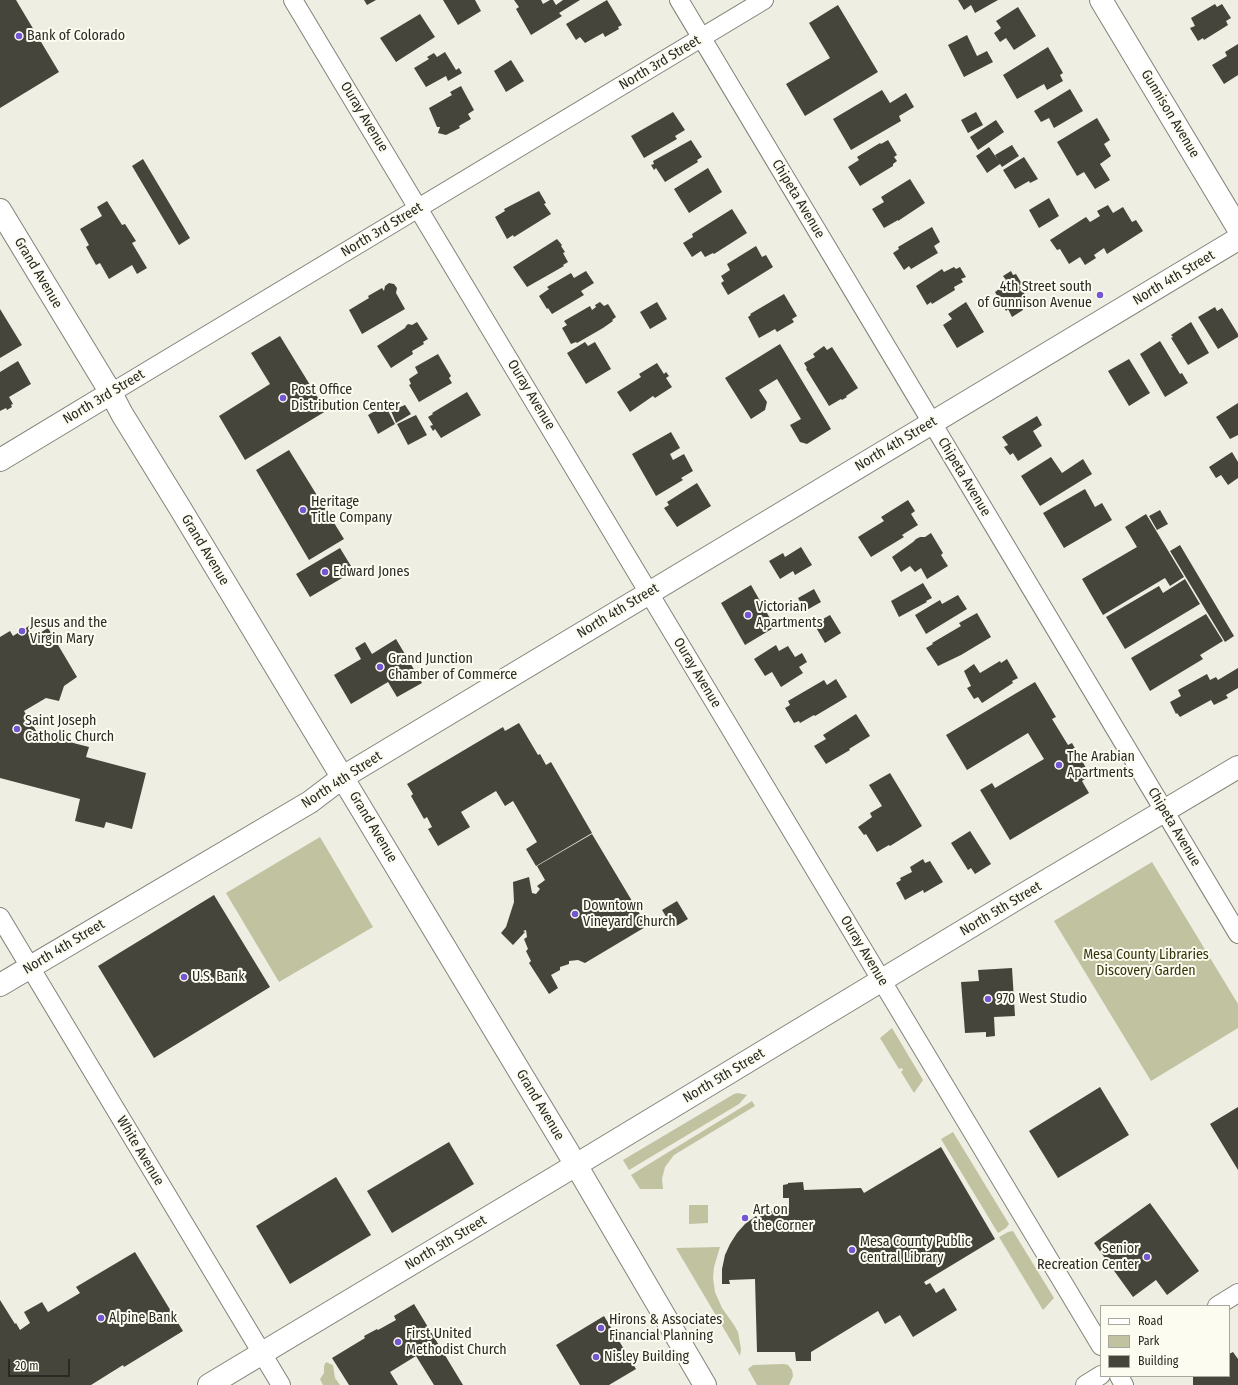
<!DOCTYPE html>
<style>
body{margin:0}
#map{position:relative;width:1238px;height:1385px;overflow:hidden;background:#eeeee3;font-family:"Fira Sans Condensed",sans-serif}
canvas{display:block}
.legend{position:absolute;left:1100px;top:1305px;width:130px;height:72px;box-sizing:border-box;background:#fcfcf0;border:1px solid #a8a89f;margin:0;padding:5px 7px;list-style:none;font-size:12px;color:#292925}
.legend li{display:flex;align-items:center;gap:8px;height:20px}
.legend b{width:20px;border:1px solid #a8a89f}
.scale{position:absolute;left:8px;top:1359px;width:62px;height:18px;box-sizing:border-box;border:2px solid #292925;border-top:0;padding-left:5px;font-size:12px;line-height:14px;white-space:nowrap;color:#292925;-webkit-text-stroke:3px #fcfcf0;paint-order:stroke}
</style>
<div id="map">
<canvas width="1238" height="1385"></canvas>
<ul class="legend">
<li><b style="height:5px;background:#fff"></b>Road</li>
<li><b style="height:11px;background:#c1c2a0"></b>Park</li>
<li><b style="height:11px;background:#45453b"></b>Building</li>
</ul>
<div class="scale">20 m</div>
</div>
<script>
const ctx = document.querySelector('canvas').getContext('2d');
ctx.lineJoin = 'round';
function paint(path, color) {
  ctx.fillStyle = color;
  ctx.fill(path, 'evenodd');
}
function poly(rows) {
  const path = new Path2D();
  for (const r of rows) {
    path.moveTo(r[0], r[1]);
    for (let i = 2; i < r.length; i += 2) path.lineTo(r[i], r[i + 1]);
  }
  return path;
}
function stroke(path, color, width, dash) {
  ctx.strokeStyle = color;
  ctx.lineWidth = width;
  ctx.lineCap = dash ? 'butt' : 'round';
  ctx.setLineDash(dash || []);
  ctx.stroke(path);
}
function label(font, color, halo, rows, align = 'center') {
  ctx.font = font + ' "Fira Sans Condensed",sans-serif';
  ctx.lineWidth = 4;
  ctx.setLineDash([]);
  ctx.textBaseline = 'middle';
  ctx.strokeStyle = halo;
  ctx.fillStyle = color;
  for (const [text, x, y, turn = 0] of rows) {
    ctx.save();
    ctx.translate(x, y);
    ctx.rotate((+turn || 0) * Math.PI / 180);
    ctx.textAlign = isNaN(turn) ? turn : align;
    if (halo) ctx.strokeText(text, 0, 0);
    ctx.fillText(text, 0, 0);
    ctx.restore();
  }
}
const green = poly([
 [320,837,373,927,279,982,226,893],
 [1152,862,1238,1004,1238,1028,1151,1081,1054,921],
 [892,1028,923,1080,914,1093,901,1072,903,1070,902,1068,899,1069,880,1038],
 [738,1093,747,1095,739,1104,629,1170,623,1160,734,1094],
 [752,1101,755,1106,674,1155,665,1167,662,1179,663,1189,640,1189,631,1175],
 [953,1132,1009,1224,1006,1228,998,1233,941,1139],
 [689,1205,708,1205,708,1223,689,1224],
 [1013,1231,1054,1298,1043,1310,999,1237,1008,1232],
 [720,1247,714,1267,713,1278,715,1292,722,1308,734,1325,738,1332,741,1349,740,1356,676,1248],
 [326,1362,333,1365,335,1378,340,1385,323,1385,320,1379,324,1373,324,1366],
 [784,1364,788,1365,792,1370,793,1376,789,1385,757,1385,748,1369,753,1365]
]);
const building = poly([
 [0,0,16,0,59,72,0,108],
 [364,0,376,0,367,5],
 [443,0,475,0,481,11,458,25],
 [514,0,541,0,543,4,550,0,553,0,556,5,563,0,580,0,559,13,562,16,531,35,516,9,519,7],
 [607,0,622,25,618,27,619,29,605,37,603,33,585,43,580,37,576,40,566,24],
 [958,0,998,0,975,13,971,5,964,10],
 [1215,4,1217,7,1222,4,1231,18,1226,21,1228,25,1204,40,1203,38,1198,41,1190,28,1195,26,1191,18],
 [838,5,878,72,805,116,786,84,830,58,809,23],
 [1018,7,1036,36,1014,50,1006,38,1000,42,994,33,1001,28,996,21],
 [420,14,435,37,396,62,380,38],
 [967,35,977,56,987,51,993,62,964,77,948,45],
 [1238,44,1238,75,1224,84,1212,65,1227,56,1225,52],
 [1048,47,1063,73,1060,75,1063,81,1047,90,1044,84,1017,99,1003,75],
 [445,52,456,70,459,68,462,73,448,81,446,76,426,87,414,68,429,59,427,57,434,53,437,57],
 [511,60,524,81,506,92,494,71],
 [461,86,474,110,468,114,471,119,459,126,460,128,446,135,438,133,440,127,437,127,429,108,452,95,450,92],
 [1070,89,1083,111,1054,128,1049,118,1041,122,1034,111],
 [882,90,890,103,906,93,914,107,899,116,901,121,851,150,833,119],
 [673,112,685,130,675,136,677,139,644,158,631,136],
 [976,112,983,125,968,133,961,120],
 [1097,118,1110,140,1104,144,1111,156,1100,164,1110,180,1095,189,1084,172,1077,176,1057,142],
 [996,120,1004,132,978,150,970,137],
 [691,140,702,157,697,160,698,162,665,182,656,168,654,170,651,165,654,164,653,161],
 [888,140,897,155,894,157,897,161,893,164,893,166,860,186,848,167,859,160,857,157,880,143,881,144],
 [1012,145,1019,156,1002,167,1000,164,987,173,976,156,989,147,998,160,995,155],
 [1024,157,1038,179,1030,183,1029,181,1015,189,1003,170],
 [143,159,190,238,179,245,132,166],
 [708,168,722,192,689,213,674,189],
 [910,179,925,203,898,221,898,220,884,228,872,209,884,202,881,197],
 [539,191,546,203,544,204,551,214,514,237,513,235,507,239,495,217,505,211,504,209],
 [1049,198,1059,216,1039,228,1029,210],
 [107,201,122,225,125,224,136,241,132,243,147,268,137,274,132,265,109,279,100,263,96,265,86,247,89,245,80,229,102,216,97,207],
 [1108,205,1113,213,1123,207,1132,222,1136,220,1143,231,1107,254,1104,248,1094,255,1096,258,1085,265,1080,257,1069,264,1060,249,1057,250,1050,240,1086,217,1090,222,1100,216,1097,211],
 [732,209,747,233,714,254,713,253,705,257,701,251,692,257,683,243,693,237,692,234],
 [932,227,940,242,934,246,938,253,911,269,909,266,904,270,893,253,899,249,898,247],
 [557,239,562,245,561,246,565,252,563,253,568,262,563,265,564,266,527,287,513,267],
 [756,246,762,257,766,255,773,267,728,295,721,283,724,281,721,276,730,270,727,264],
 [954,267,956,269,960,267,966,277,961,279,963,282,954,287,955,290,932,304,931,302,927,305,916,286,942,269,944,272],
 [586,271,594,283,581,291,584,295,552,314,548,308,547,309,539,296,549,289,547,287,571,273,574,278],
 [1011,271,1013,275,1016,274,1022,284,1019,285,1027,298,1019,303,1023,310,1012,317,1008,309,1006,311,995,292,1002,287,1000,283,1006,280,1003,276],
 [389,283,394,284,397,288,396,293,405,309,362,334,349,310,369,298,368,296,382,288,384,291,385,286],
 [784,294,797,316,792,319,794,322,777,332,775,329,759,338,748,317,751,315,750,314],
 [600,302,604,306,608,304,616,317,612,320,613,321,603,328,577,343,576,342,571,344,562,328,567,325,564,321,590,306,592,310,596,307,595,305],
 [657,302,667,319,650,329,640,312],
 [966,302,984,332,957,348,943,325,952,319,948,314],
 [1215,307,1217,311,1222,308,1238,334,1238,337,1218,349,1198,317],
 [0,309,22,345,0,358],
 [417,322,428,339,423,342,424,344,412,351,413,354,391,368,377,346,405,328,406,326,408,324,412,325],
 [1191,322,1209,353,1188,365,1171,338,1173,337,1171,335],
 [280,336,326,411,245,460,219,416,270,384,251,353],
 [1160,341,1180,374,1182,373,1188,383,1165,397,1140,354],
 [585,342,588,346,595,342,611,369,586,384,567,353],
 [780,344,831,429,807,444,800,442,790,425,801,419,777,379,759,390,767,402,765,410,751,419,725,378],
 [824,346,827,350,832,347,858,388,846,396,847,397,842,400,841,399,829,406,806,369,807,368,804,363,815,357,813,354],
 [438,354,451,376,449,378,452,383,419,402,409,385,411,384,409,379,418,373,415,367],
 [1129,359,1150,393,1129,406,1108,371],
 [18,361,31,384,9,397,13,404,11,405,12,407,7,410,6,408,0,411,0,372],
 [657,363,664,374,666,372,669,376,666,378,672,387,655,398,653,396,630,412,617,392,641,377,639,374],
 [467,392,481,415,441,438,435,429,433,431,430,426,433,425,428,417,433,414,432,413],
 [1238,403,1238,435,1230,439,1216,417],
 [385,405,395,424,378,434,368,415],
 [405,405,411,414,396,423,391,411],
 [416,415,427,435,408,445,397,424],
 [1037,416,1042,425,1033,431,1042,446,1018,461,1013,453,1010,455,1004,447,1008,445,1002,437],
 [671,432,680,448,670,454,673,460,684,454,693,471,681,478,683,480,656,496,632,454],
 [289,450,344,539,309,560,256,470],
 [1232,452,1238,462,1238,478,1228,485,1221,475,1216,478,1209,467],
 [1051,457,1062,473,1083,459,1092,474,1040,506,1021,476],
 [697,483,711,506,677,527,664,508,669,505,667,502],
 [1085,489,1095,507,1102,503,1112,520,1064,548,1043,513],
 [908,500,915,511,911,514,918,525,902,535,904,537,871,557,858,537,884,521,881,517],
 [1160,510,1168,524,1157,530,1149,516],
 [1146,514,1184,577,1170,586,1165,578,1103,615,1082,579,1137,547,1125,527],
 [931,533,943,553,941,555,948,566,927,579,921,568,915,572,910,566,901,572,892,557,913,542,916,539,920,537,925,537],
 [1180,545,1234,636,1225,642,1170,551],
 [801,547,812,565,795,575,793,571,780,579,769,561,783,553,785,557],
 [340,548,354,571,310,597,296,574],
 [1185,579,1200,604,1125,649,1106,617,1159,586,1163,593],
 [923,583,932,598,926,601,927,602,899,617,891,601],
 [751,585,775,627,745,645,721,603],
 [814,589,821,602,805,611,798,598],
 [958,595,967,609,926,634,915,615,940,600,942,604],
 [977,613,991,637,961,655,938,666,926,648,933,644,932,643,961,626,959,623],
 [1206,614,1223,641,1200,655,1203,659,1150,691,1131,658],
 [830,615,841,633,825,643,814,624],
 [29,626,35,636,48,628,77,677,64,686,59,701,46,698,24,711,38,734,89,747,86,757,146,773,132,829,106,822,104,828,75,821,80,799,0,778,0,637,10,631,13,636],
 [396,639,422,683,397,697,388,682,351,704,334,675,361,659,355,648,365,642,372,654],
 [776,645,779,651,788,646,795,657,802,653,807,662,799,667,803,673,781,687,772,672,765,676,754,659],
 [1007,659,1018,678,1012,681,1013,683,982,703,978,697,974,699,967,688,971,686,964,671,974,664,980,673,1000,661,1001,663],
 [1238,668,1238,688,1226,695,1228,698,1214,705,1211,700,1180,717,1177,713,1176,714,1170,702,1181,696,1178,690,1207,674,1210,680,1216,677,1218,680],
 [836,679,847,697,815,716,814,715,800,723,799,721,794,723,785,708,790,705,788,701,824,680,827,685],
 [1035,682,1056,717,1052,719,1068,745,1072,743,1090,775,1082,781,1089,793,1010,840,980,790,992,783,995,788,1044,759,1028,733,967,770,946,735],
 [856,714,870,736,849,749,850,750,826,764,814,746,826,739,823,735],
 [519,723,538,755,540,754,546,765,551,762,592,833,536,866,526,849,537,842,513,801,505,806,496,791,461,812,470,827,438,846,428,829,432,827,427,817,424,819,411,796,413,794,407,784,503,727,505,731],
 [890,773,922,826,890,846,889,845,877,852,866,834,864,835,858,827,872,817,870,813,882,806,869,785],
 [970,831,991,864,975,874,971,868,968,870,951,843],
 [592,834,647,926,585,963,578,960,569,961,569,964,560,967,560,970,551,975,558,988,549,994,529,963,531,961,526,951,528,949,524,939,527,937,526,930,523,931,525,932,513,945,501,933,506,927,514,902,513,882,529,877,532,893,536,894,540,889,537,886,545,880,537,866],
 [923,859,925,863,930,861,943,882,924,893,923,890,905,900,896,883,901,880,900,878,912,872,910,867],
 [214,895,270,987,154,1058,98,966],
 [677,901,688,919,673,928,662,910],
 [1012,968,1015,1016,994,1017,995,1036,986,1037,986,1032,965,1033,961,982,979,981,978,970],
 [1100,1087,1129,1135,1058,1178,1029,1131],
 [1238,1107,1238,1170,1210,1124],
 [449,1142,474,1184,392,1233,367,1191],
 [941,1147,995,1239,924,1282,926,1285,930,1283,936,1293,944,1288,957,1310,913,1337,900,1315,885,1324,878,1311,811,1352,811,1361,796,1361,795,1352,757,1352,755,1279,729,1280,730,1284,722,1284,722,1269,725,1255,730,1244,737,1233,745,1224,756,1216,758,1218,767,1212,789,1208,789,1198,783,1198,783,1185,788,1184,788,1183,803,1182,804,1190,861,1188,864,1193],
 [336,1177,371,1235,290,1284,256,1226],
 [1150,1203,1199,1271,1167,1295,1156,1280,1133,1297,1094,1243],
 [135,1252,183,1331,124,1367,123,1365,91,1385,0,1385,0,1300,15,1324,16,1323,20,1330,30,1323,24,1312,42,1302,48,1312,80,1293,76,1287],
 [414,1304,463,1385,434,1385,416,1356,390,1372,398,1385,349,1385,332,1358,365,1338,364,1336,377,1329,378,1330,396,1320,394,1316],
 [604,1316,636,1369,609,1385,580,1385,556,1345],
 [1233,1352,1238,1359,1238,1385,1193,1385,1193,1376,1229,1376,1229,1354]
]);
const minor = poly([
 [293,0,1101,1346],
 [679,0,1238,934],
 [111,393,764,0],
 [0,917,281,1385],
 [1217,1306,1238,1293],
 [1119,1376,1124,1385],
 [1085,1385,1101,1375]
]);
const tertiary = poly([
 [1101,0,1238,228],
 [0,460,111,393],
 [343,777,1238,239],
 [576,1165,1021,896,1238,767]
]);
const secondary = poly([
 [0,210,111,393,122,414,180,508,576,1165,705,1385],
 [0,985,310,802,343,777],
 [209,1385,576,1165]
]);
const markers = [
 [19,36,4,"#7456d0"],
 [1100,295,4,"#7456d0"],
 [283,398,4,"#7456d0"],
 [303,510,4,"#7456d0"],
 [325,572,4,"#7456d0"],
 [748,615,4,"#7456d0"],
 [22,631,4,"#7456d0"],
 [380,667,4,"#7456d0"],
 [17,729,4,"#7456d0"],
 [1059,765,4,"#7456d0"],
 [575,914,4,"#7456d0"],
 [184,977,4,"#7456d0"],
 [988,999,4,"#7456d0"],
 [745,1218,4,"#7456d0"],
 [852,1250,4,"#7456d0"],
 [1147,1257,4,"#7456d0"],
 [101,1318,4,"#7456d0"],
 [601,1328,4,"#7456d0"],
 [398,1342,4,"#7456d0"],
 [596,1357,4,"#7456d0"]
];
const poiNames = [
 ["Bank of Colorado",27,36],
 ["4th Street south",1092,287,"right"],
 ["of Gunnison Avenue",1092,303,"right"],
 ["Post Office",291,390],
 ["Distribution Center",291,406],
 ["Heritage",311,502],
 ["Title Company",311,518],
 ["Edward Jones",333,572],
 ["Victorian",756,607],
 ["Apartments",756,623],
 ["Jesus and the",30,623],
 ["Virgin Mary",30,639],
 ["Grand Junction",388,659],
 ["Chamber of Commerce",388,675],
 ["Saint Joseph",25,721],
 ["Catholic Church",25,737],
 ["The Arabian",1067,757],
 ["Apartments",1067,773],
 ["Downtown",583,906],
 ["Vineyard Church",583,922],
 ["U.S. Bank",192,977],
 ["970 West Studio",996,999],
 ["Art on",753,1210],
 ["the Corner",753,1226],
 ["Mesa County Public",860,1242],
 ["Central Library",860,1258],
 ["Senior",1139,1249,"right"],
 ["Recreation Center",1139,1265,"right"],
 ["Alpine Bank",109,1318],
 ["Hirons & Associates",609,1320],
 ["Financial Planning",609,1336],
 ["First United",406,1334],
 ["Methodist Church",406,1350],
 ["Nisley Building",604,1357]
];
const streetNames = [
 ["North 3rd Street",660,63,-31],
 ["Gunnison Avenue",1170,114,59],
 ["Ouray Avenue",364,117,59],
 ["Chipeta Avenue",798,199,59],
 ["North 3rd Street",382,230,-31],
 ["Grand Avenue",38,273,59],
 ["North 4th Street",1174,278,-31],
 ["Ouray Avenue",531,395,59],
 ["North 3rd Street",104,397,-31],
 ["North 4th Street",896,444,-31],
 ["Chipeta Avenue",964,477,59],
 ["Grand Avenue",205,550,59],
 ["North 4th Street",618,611,-31],
 ["Ouray Avenue",697,673,59],
 ["North 4th Street",342,780,-33],
 ["Grand Avenue",373,827,59],
 ["Chipeta Avenue",1174,827,59],
 ["North 5th Street",1001,909,-31],
 ["North 4th Street",64,947,-31],
 ["Ouray Avenue",864,951,59],
 ["North 5th Street",724,1076,-31],
 ["Grand Avenue",540,1105,59],
 ["White Avenue",140,1151,59],
 ["North 5th Street",446,1243,-31]
];
const parkNames = [
 ["Mesa County Libraries",1146,955],
 ["Discovery Garden",1146,971]
];
paint(green, '#c1c2a0');
paint(building, '#45453b');
stroke(minor, '#828378', 20);
stroke(tertiary, '#828378', 24);
stroke(secondary, '#828378', 24);
stroke(minor, '#fff', 18);
stroke(tertiary, '#fff', 22);
stroke(secondary, '#fff', 22);
for (const [x, y, r, color] of markers) {
  const dot = new Path2D();
  dot.arc(x, y, r, 0, 2 * Math.PI);
  ctx.fillStyle = color;
  ctx.fill(dot);
  stroke(dot, '#fcfcf0', 1.5);
}
label('14px', '#292925', '#fcfcf0', poiNames, 'left');
label('14px', '#292925', '#fcfcf0', streetNames);
label('14px', '#353409', '#fcfcf0', parkNames);
</script>
